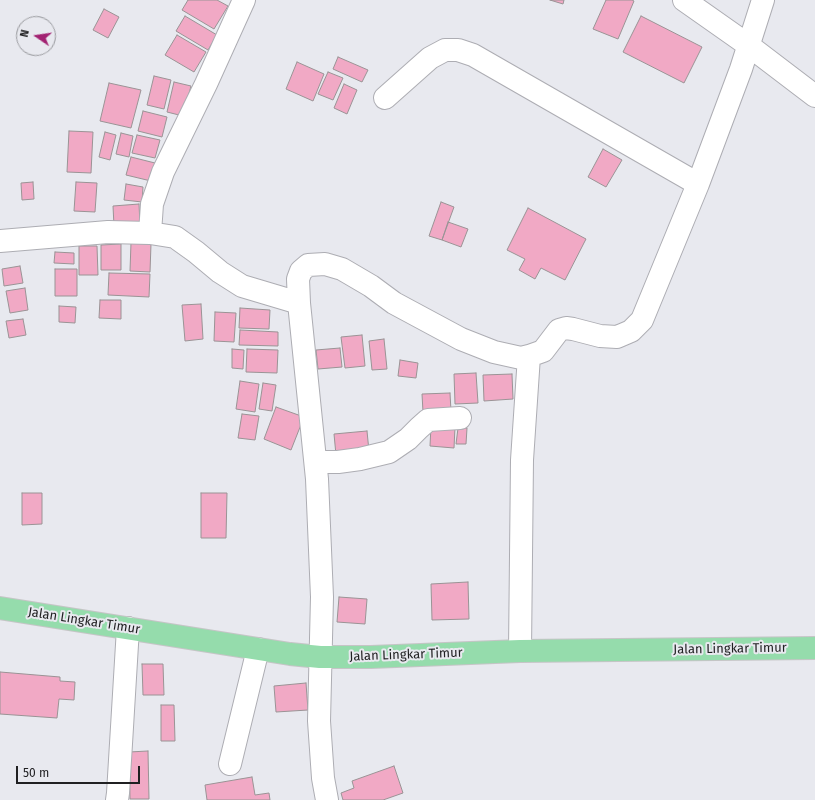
<!DOCTYPE html>
<style>
body{margin:0}
#map{position:relative;width:815px;height:800px;overflow:hidden;background:#e8e9ef;font-family:"Fira Sans",sans-serif}
canvas{display:block}
.north{position:absolute;left:16px;top:16px;width:40px;height:40px;box-sizing:border-box;background:#e8e9ef;border:1px solid #98999d;border-radius:50%;rotate:283deg;font-size:11px;font-weight:700;line-height:16px;text-align:center;color:#202022}
.north::after{content:'';display:block;margin:auto;width:14px;height:18px;background:#a22272;clip-path:polygon(50% 0,100% 100%,50% 72%,0 100%)}
.scale{position:absolute;left:16px;top:766px;width:124px;height:18px;box-sizing:border-box;border:2px solid #202022;border-top:0;padding-left:5px;font-size:12px;line-height:14px;white-space:nowrap;color:#202022;-webkit-text-stroke:3px #e8e9ef;paint-order:stroke}
</style>
<div id="map">
<canvas width="815" height="800"></canvas>
<div class="north">N</div>
<div class="scale">50 m</div>
</div>
<script>
const ctx = document.querySelector('canvas').getContext('2d');
ctx.lineJoin = 'round';
function paint(path, color) {
  ctx.fillStyle = color;
  ctx.fill(path, 'evenodd');
}
function poly(rows) {
  const path = new Path2D();
  for (const r of rows) {
    path.moveTo(r[0], r[1]);
    for (let i = 2; i < r.length; i += 2) path.lineTo(r[i], r[i + 1]);
  }
  return path;
}
function stroke(path, color, width, dash) {
  ctx.strokeStyle = color;
  ctx.lineWidth = width;
  ctx.lineCap = dash ? 'butt' : 'round';
  ctx.setLineDash(dash || []);
  ctx.stroke(path);
}
function label(font, color, halo, rows, align = 'center') {
  ctx.font = font + ' "Fira Sans",sans-serif';
  ctx.lineWidth = 4;
  ctx.setLineDash([]);
  ctx.textBaseline = 'middle';
  ctx.strokeStyle = halo;
  ctx.fillStyle = color;
  for (const [text, x, y, turn = 0] of rows) {
    ctx.save();
    ctx.translate(x, y);
    ctx.rotate((+turn || 0) * Math.PI / 180);
    ctx.textAlign = isNaN(turn) ? turn : align;
    if (halo) ctx.strokeText(text, 0, 0);
    ctx.fillText(text, 0, 0);
    ctx.restore();
  }
}
const building = poly([
 [188,0,217,0,228,6,214,29,182,10,188,0],
 [550,0,564,0,563,4,550,0],
 [606,0,632,0,634,1,618,39,593,29,606,0],
 [104,9,119,17,108,38,93,30,104,9],
 [185,16,217,35,208,50,176,31,185,16],
 [641,16,702,47,684,83,623,52,641,16],
 [177,35,206,52,194,72,165,55,177,35],
 [338,57,368,70,362,82,333,69,338,57],
 [297,62,324,74,313,101,286,89,297,62],
 [328,72,343,78,333,100,318,94,328,72],
 [154,76,171,80,164,109,147,105,154,76],
 [174,82,191,86,183,116,167,112,174,82],
 [109,83,141,90,131,128,100,121,109,83],
 [344,84,357,90,347,114,334,108,344,84],
 [143,111,167,117,162,137,138,131,143,111],
 [69,131,93,132,91,173,67,172,69,131],
 [105,132,116,135,110,160,99,157,105,132],
 [121,133,133,136,129,157,116,154,121,133],
 [137,135,160,140,155,158,132,153,137,135],
 [603,149,622,160,606,187,588,177,603,149],
 [131,157,155,163,151,181,126,175,131,157],
 [33,182,34,199,22,200,21,183,33,182],
 [76,182,97,183,95,212,74,211,76,182],
 [126,184,143,187,142,202,124,200,126,184],
 [441,202,454,207,442,240,429,236,441,202],
 [139,204,140,224,114,226,113,206,139,204],
 [528,208,586,239,565,280,541,268,535,279,519,270,525,259,507,250,528,208],
 [448,222,468,229,461,247,442,240,448,222],
 [131,243,151,244,150,272,130,271,131,243],
 [121,244,121,270,101,270,101,245,121,244],
 [79,246,97,246,98,275,79,275,79,246],
 [55,252,74,253,74,264,54,263,55,252],
 [20,266,23,283,4,286,2,269,20,266],
 [55,269,77,269,77,296,55,296,55,269],
 [109,273,150,274,149,297,108,295,109,273],
 [25,288,28,310,10,313,6,291,25,288],
 [100,300,121,300,121,319,99,318,100,300],
 [201,304,203,339,185,341,182,305,201,304],
 [59,306,76,307,75,323,59,322,59,306],
 [240,308,270,310,269,329,239,328,240,308],
 [215,312,236,313,234,342,214,341,215,312],
 [23,319,26,335,9,338,6,321,23,319],
 [240,330,278,332,278,346,239,345,240,330],
 [362,335,365,366,345,368,341,337,362,335],
 [384,339,387,369,372,370,369,341,384,339],
 [340,348,342,367,318,369,316,350,340,348],
 [232,349,244,350,243,369,232,368,232,349],
 [247,349,278,350,277,373,246,372,247,349],
 [400,360,418,363,416,378,398,376,400,360],
 [476,373,478,403,455,404,454,374,476,373],
 [512,374,513,399,484,401,483,375,512,374],
 [240,381,259,384,255,412,236,409,240,381],
 [263,383,276,385,272,411,259,409,263,383],
 [450,393,451,411,423,412,422,394,450,393],
 [276,407,304,417,291,450,264,439,276,407],
 [242,414,259,416,255,440,238,438,242,414],
 [431,426,455,427,454,448,430,446,431,426],
 [458,428,467,428,466,444,456,444,458,428],
 [367,431,369,451,336,455,334,434,367,431],
 [22,493,42,493,42,524,22,525,22,493],
 [201,493,227,493,226,538,201,538,201,493],
 [468,582,469,619,432,620,431,584,468,582],
 [339,597,367,599,365,624,337,622,339,597],
 [142,664,163,664,164,695,143,695,142,664],
 [0,672,60,677,60,681,75,682,74,700,59,699,57,718,0,714,0,672],
 [306,683,308,710,276,712,274,686,306,683],
 [161,705,174,705,175,741,161,741,161,705],
 [148,751,149,799,130,799,129,752,148,751],
 [394,766,403,793,383,800,343,800,341,793,354,788,352,781,394,766],
 [252,777,255,795,269,793,270,800,207,800,205,785,252,777]
]);
const minor = poly([
 [684,0,748,45,815,96],
 [385,98,430,58,445,50,458,50,473,55,698,184],
 [150,233,152,204,163,172,206,84,244,0],
 [0,241,108,232,150,233,175,237,196,252,220,272,242,286,299,303],
 [316,462,338,462,360,459,389,452,408,439,419,428,428,420,460,418],
 [520,651,522,460,529,356],
 [230,764,258,649],
 [117,800,118,793,128,628],
 [327,800,323,778,319,721,322,597,317,479,299,303,298,279,301,271,308,265,325,264,342,269,371,286,394,303,461,339,494,352,521,358,529,356,543,351,559,330,566,328,573,329,600,336,617,337,631,331,642,320,698,184,741,69,763,0]
]);
const highway = poly([
 [0,608,290,654,320,657,371,657,520,651,815,648]
]);
const streetNames = [
 ["Jalan Lingkar Timur",84,621,9],
 ["Jalan Lingkar Timur",730,649,-1],
 ["Jalan Lingkar Timur",406,655,-2]
];
paint(building, '#f1a9c5');
stroke(building, '#9a9395', 1);
stroke(minor, '#adadb3', 24);
stroke(highway, '#c5c5c6', 24);
stroke(minor, '#fff', 22);
stroke(highway, '#95dcac', 22);
label('13px', '#202022', '#e8e9ef', streetNames);
</script>
